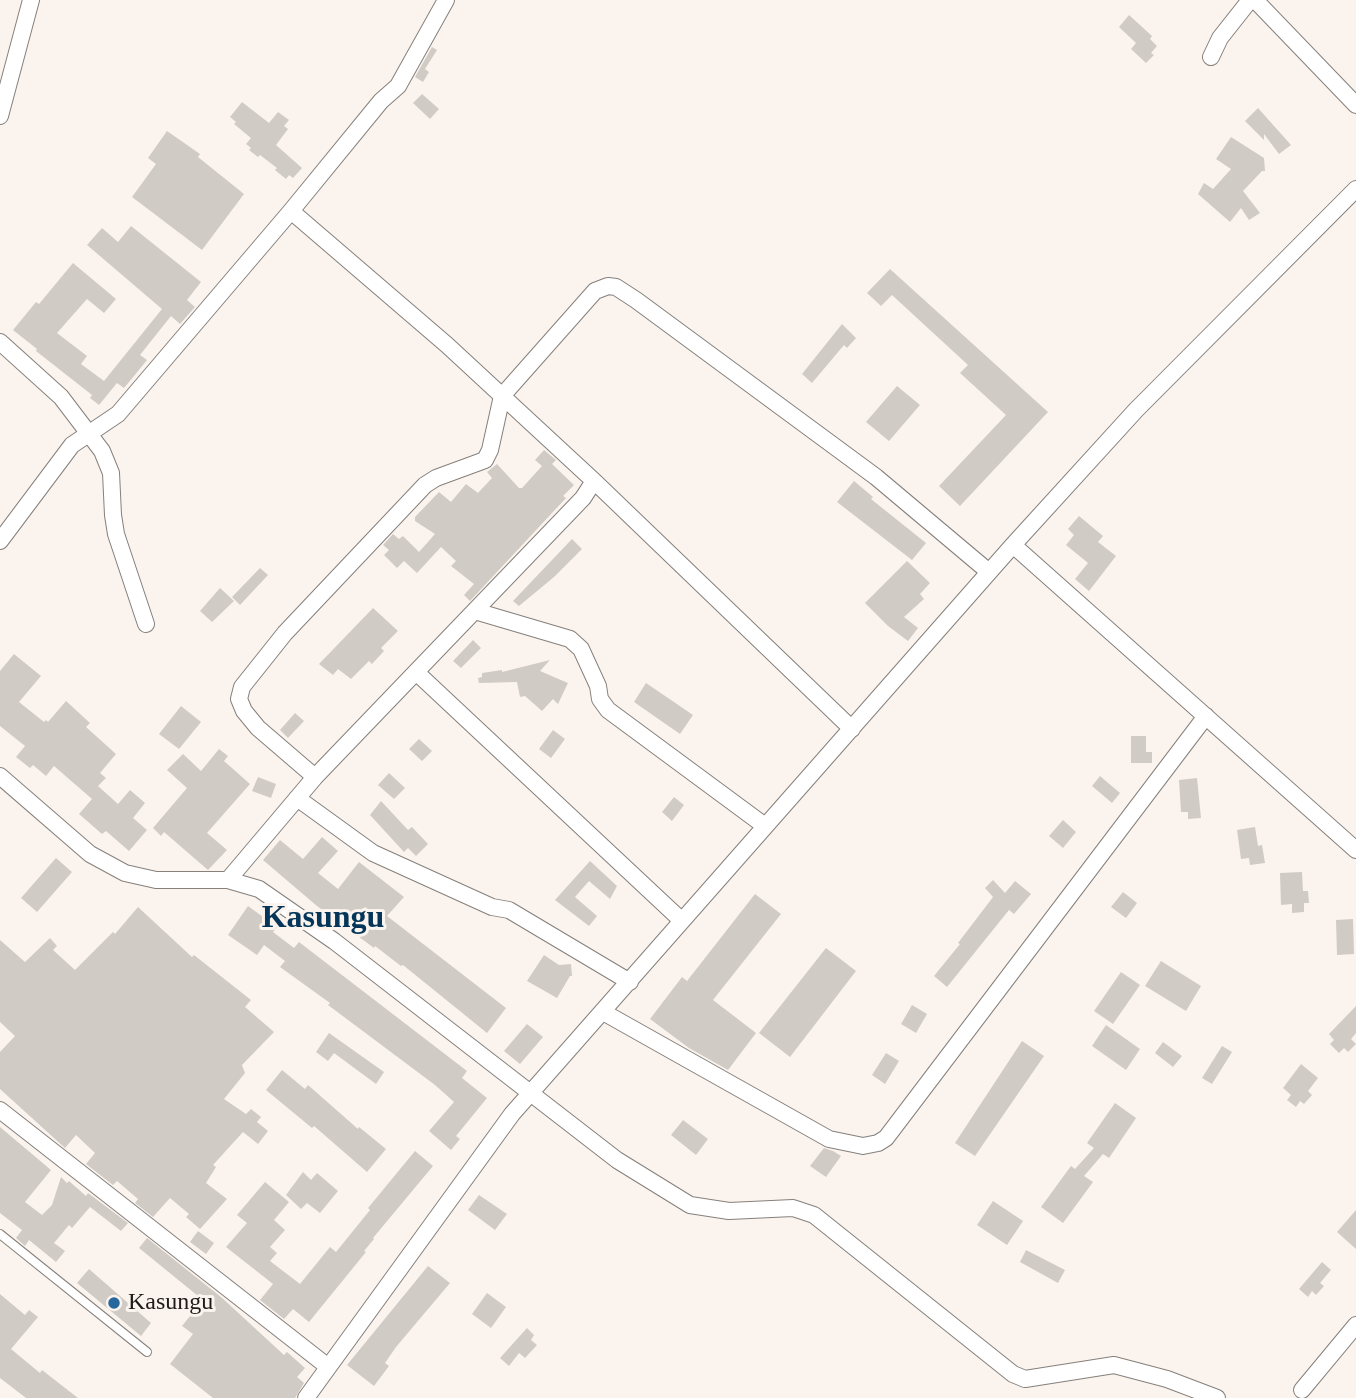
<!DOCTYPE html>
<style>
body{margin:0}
canvas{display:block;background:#faf3ee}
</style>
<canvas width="1356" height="1398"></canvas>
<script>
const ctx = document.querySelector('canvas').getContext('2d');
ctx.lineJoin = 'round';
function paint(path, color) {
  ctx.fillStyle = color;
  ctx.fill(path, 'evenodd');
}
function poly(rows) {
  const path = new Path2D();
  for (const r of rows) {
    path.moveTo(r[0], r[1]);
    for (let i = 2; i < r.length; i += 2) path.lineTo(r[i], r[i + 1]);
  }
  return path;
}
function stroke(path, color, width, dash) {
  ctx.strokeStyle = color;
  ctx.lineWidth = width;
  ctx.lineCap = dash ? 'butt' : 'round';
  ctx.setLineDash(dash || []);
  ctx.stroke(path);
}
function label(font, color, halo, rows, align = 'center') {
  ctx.font = font + ' "Times New Roman",serif';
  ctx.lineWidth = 6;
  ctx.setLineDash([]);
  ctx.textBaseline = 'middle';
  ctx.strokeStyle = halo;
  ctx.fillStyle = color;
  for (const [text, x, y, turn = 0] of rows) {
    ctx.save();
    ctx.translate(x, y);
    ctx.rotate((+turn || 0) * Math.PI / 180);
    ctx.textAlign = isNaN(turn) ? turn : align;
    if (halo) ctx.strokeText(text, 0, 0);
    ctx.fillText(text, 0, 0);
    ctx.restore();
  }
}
const building = poly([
 [1129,15,1152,36,1150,39,1157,46,1151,53,1154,55,1146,63,1131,49,1136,43,1119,27],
 [432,47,437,50,425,69,429,72,423,82,415,77],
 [422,94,439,109,430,119,413,103],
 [242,102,269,123,278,112,289,120,284,126,288,129,276,145,302,168,293,178,289,175,286,179,275,170,277,168,260,155,258,157,249,150,251,148,246,144,251,138,234,124,236,122,230,117],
 [1258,108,1291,145,1279,154,1264,134,1264,140,1245,121],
 [167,131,200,154,198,157,244,194,202,250,132,197,156,164,148,158],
 [1231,137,1264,158,1265,171,1262,171,1243,191,1260,213,1249,220,1241,208,1230,222,1198,194,1204,183,1213,189,1231,169,1216,159],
 [131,226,201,282,187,300,195,307,180,324,171,316,140,355,147,360,134,376,124,388,117,383,99,405,90,398,92,395,36,351,37,349,13,330,36,302,39,304,73,263,116,299,104,313,87,299,57,333,87,356,81,364,104,381,162,309,87,245,102,228,118,242],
 [890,269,1048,412,960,506,939,486,1006,415,960,373,968,365,892,295,881,306,867,293],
 [842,324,856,338,847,348,844,345,812,383,802,374],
 [897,386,920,405,889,441,866,422],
 [544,450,556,460,552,464,574,485,563,496,566,498,470,601,464,595,474,584,451,566,456,561,441,547,417,573,404,561,397,568,384,555,389,550,383,545,393,534,399,539,403,536,419,552,435,534,415,521,415,517,439,492,451,502,466,484,478,493,492,478,487,472,497,464,519,488,522,488,542,466,535,460],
 [854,481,873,497,871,499,926,543,912,560,837,502],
 [1079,516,1103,536,1098,542,1116,556,1089,591,1075,579,1088,563,1066,545,1074,535,1068,529],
 [572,539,582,549,554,577,519,606,513,601],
 [907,561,930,583,920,594,924,599,904,617,918,628,908,641,888,626,865,603],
 [260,568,268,575,240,605,232,597],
 [220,588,234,601,212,622,200,611],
 [373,608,398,631,381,648,384,651,372,664,369,661,351,679,338,669,333,675,319,664],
 [473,640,481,648,461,668,453,661],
 [14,654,41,676,19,702,44,722,46,720,48,722,66,701,90,723,86,727,116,754,100,773,106,778,98,786,118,804,130,790,145,803,133,818,147,830,129,851,106,831,102,834,79,814,92,799,54,766,46,776,33,765,30,768,16,757,25,746,0,726,0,671],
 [550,660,540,671,568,683,558,704,553,699,542,711,525,696,520,697,517,682,479,683,478,678,482,677,482,673,502,670,502,672],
 [646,683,693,715,680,734,634,702],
 [181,706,201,722,179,749,159,734],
 [295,713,304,721,288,738,280,730],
 [553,730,565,739,551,758,539,749],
 [1131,736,1146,736,1146,752,1152,752,1152,763,1131,763],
 [419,739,432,751,422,761,409,749],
 [219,749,228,756,224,761,250,784,207,833,227,850,208,870,164,832,161,836,153,828,187,788,167,770,183,754,201,771],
 [389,773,405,788,394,799,378,785],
 [1100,776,1120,793,1112,803,1092,786],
 [258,777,276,784,271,798,252,791],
 [1197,778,1201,818,1188,819,1188,812,1181,812,1179,780],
 [674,797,684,805,672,821,662,812],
 [381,801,408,830,412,827,428,844,416,856,408,848,404,852,370,815],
 [1063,820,1076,832,1063,848,1049,836],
 [1255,827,1258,846,1262,845,1265,863,1250,865,1249,858,1241,859,1237,830],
 [322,837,338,851,318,873,338,889,359,862,404,897,387,916,506,1008,487,1033,403,965,401,966,375,946,374,948,317,906,263,860,280,840,303,859],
 [56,858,72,872,37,912,21,898],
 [590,861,617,886,610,899,589,881,575,897,597,916,589,926,555,900],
 [1302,872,1303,891,1308,891,1309,903,1304,903,1304,912,1292,913,1292,904,1281,905,1280,873],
 [993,880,1005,893,1015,881,1031,894,1014,914,1009,910,947,987,934,976,960,944,958,943,993,897,985,888],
 [1123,892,1137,903,1126,918,1111,907],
 [755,894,781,914,713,1000,756,1033,728,1070,689,1048,650,1019,682,977,687,981],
 [248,906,277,927,273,932,294,948,299,942,467,1071,462,1078,487,1098,456,1136,460,1139,451,1150,429,1131,454,1102,435,1085,328,1005,330,1003,280,967,285,961,264,945,257,955,228,935],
 [138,907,192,957,194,955,251,1000,245,1007,274,1032,242,1065,245,1073,224,1099,246,1114,251,1109,261,1117,257,1122,268,1131,258,1144,243,1132,213,1165,216,1167,206,1183,227,1199,200,1229,186,1217,189,1214,170,1198,153,1217,135,1203,138,1199,117,1181,113,1185,86,1164,95,1153,76,1135,65,1148,0,1089,0,1052,15,1036,0,1022,0,940,25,962,50,938,57,946,53,950,75,970,113,932,115,934],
 [1353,919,1354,954,1337,955,1336,920],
 [826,948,856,971,790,1057,759,1033],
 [544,955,559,965,571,964,572,976,570,976,557,998,527,981],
 [1161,961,1201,986,1186,1011,1145,986],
 [1121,972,1140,985,1113,1024,1094,1011],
 [912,1005,927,1014,916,1033,901,1024],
 [1356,1006,1356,1033,1351,1039,1356,1044,1348,1052,1344,1048,1339,1053,1330,1044,1334,1040,1329,1034],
 [527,1024,543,1037,520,1064,504,1051],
 [1106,1025,1140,1049,1126,1070,1092,1046],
 [329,1033,384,1072,376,1084,334,1053,328,1061,316,1052],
 [1022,1041,1044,1056,975,1156,955,1143],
 [1163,1042,1182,1056,1173,1067,1155,1053],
 [1222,1046,1232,1052,1212,1084,1202,1078],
 [886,1053,899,1061,885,1084,872,1075],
 [1301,1064,1318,1078,1308,1091,1312,1095,1304,1104,1300,1101,1296,1107,1287,1100,1291,1095,1283,1088],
 [282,1070,305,1089,308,1085,358,1129,359,1127,386,1149,367,1172,314,1126,312,1128,266,1090],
 [1115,1103,1136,1118,1109,1158,1103,1154,1084,1176,1093,1182,1063,1223,1041,1207,1071,1166,1075,1169,1094,1148,1087,1143],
 [683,1120,708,1139,696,1155,671,1135],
 [0,1127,51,1170,25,1202,42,1215,52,1205,61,1177,67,1183,69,1181,86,1196,88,1193,128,1223,121,1231,90,1207,72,1228,69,1225,54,1243,65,1251,56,1262,29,1240,25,1246,16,1238,22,1230,0,1213],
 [824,1148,833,1151,841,1156,826,1177,810,1166],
 [415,1151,433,1166,373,1238,374,1239,364,1251,366,1252,309,1322,293,1309,284,1319,260,1300,273,1284,226,1247,247,1223,237,1215,265,1182,289,1202,274,1220,285,1230,270,1247,277,1253,270,1261,300,1284,330,1247,336,1252,370,1210,368,1208],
 [303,1172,311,1180,317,1173,338,1191,320,1213,307,1203,301,1209,286,1195],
 [479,1195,507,1214,495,1230,468,1210],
 [993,1201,1023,1221,1007,1245,977,1225],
 [1356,1210,1356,1249,1337,1232],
 [198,1231,214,1243,206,1254,190,1242],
 [147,1238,221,1297,284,1355,287,1352,305,1368,297,1377,304,1383,295,1398,213,1398,170,1364,193,1334,182,1326,203,1300,139,1248],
 [1026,1250,1065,1270,1058,1283,1020,1262],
 [1322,1262,1331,1270,1320,1283,1324,1286,1316,1295,1312,1291,1308,1297,1299,1289],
 [428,1266,450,1283,396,1347,385,1363,389,1366,374,1386,347,1365],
 [89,1269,151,1323,141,1336,77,1283],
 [487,1293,506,1307,491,1328,472,1314],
 [0,1294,25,1315,29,1310,38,1317,11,1349,40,1373,42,1370,78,1398,26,1398,0,1378],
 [527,1328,534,1335,531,1340,537,1345,525,1358,519,1353,509,1366,500,1358]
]);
const lane = poly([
 [0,1234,147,1352]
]);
const street = poly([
 [1255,0,1356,105],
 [1211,57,1220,38,1250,0],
 [0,116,31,0],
 [291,211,447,345,594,481,852,729],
 [0,342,61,397,102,451,111,473,113,515,116,534,146,624],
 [0,541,72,445,118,414,291,211,381,101,398,86,446,0],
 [1013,545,1356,850],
 [475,611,570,639,581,649,598,686,600,699,608,710,765,826],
 [416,672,681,920],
 [0,776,90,854,125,873,156,880,228,880,259,889,334,941,617,1160,690,1205,729,1211,793,1208,814,1215,1013,1374,1025,1379,1114,1365,1167,1379,1217,1398],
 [315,777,258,728,244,711,239,699,242,687,285,633,425,485,436,478,485,460,490,450,502,396,595,291,608,286,616,287,636,300,876,477,989,572],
 [297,798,373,853,492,907,509,910,630,982],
 [228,880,315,777,583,498,594,481],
 [603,1012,829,1139,863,1146,878,1143,886,1138,1206,716],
 [0,1110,327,1366],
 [1302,1390,1356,1325],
 [306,1398,512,1114,1013,545,1136,410,1356,189]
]);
const markers = [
 [114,1303,7,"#26689d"]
];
const poiNames = [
 ["Kasungu",128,1303]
];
const districtNames = [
 ["Kasungu",323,919]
];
paint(building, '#d1cbc6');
stroke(lane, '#86807c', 10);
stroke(street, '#86807c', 18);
stroke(lane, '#fff', 8);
stroke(street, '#fff', 16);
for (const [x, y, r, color] of markers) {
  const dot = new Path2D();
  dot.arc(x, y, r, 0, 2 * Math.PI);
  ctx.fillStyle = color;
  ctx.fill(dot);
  stroke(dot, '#faf3ee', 2.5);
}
label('24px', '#1e1b1a', '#faf3ee', poiNames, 'left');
label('bold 32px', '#053659', '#faf3ee', districtNames);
</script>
